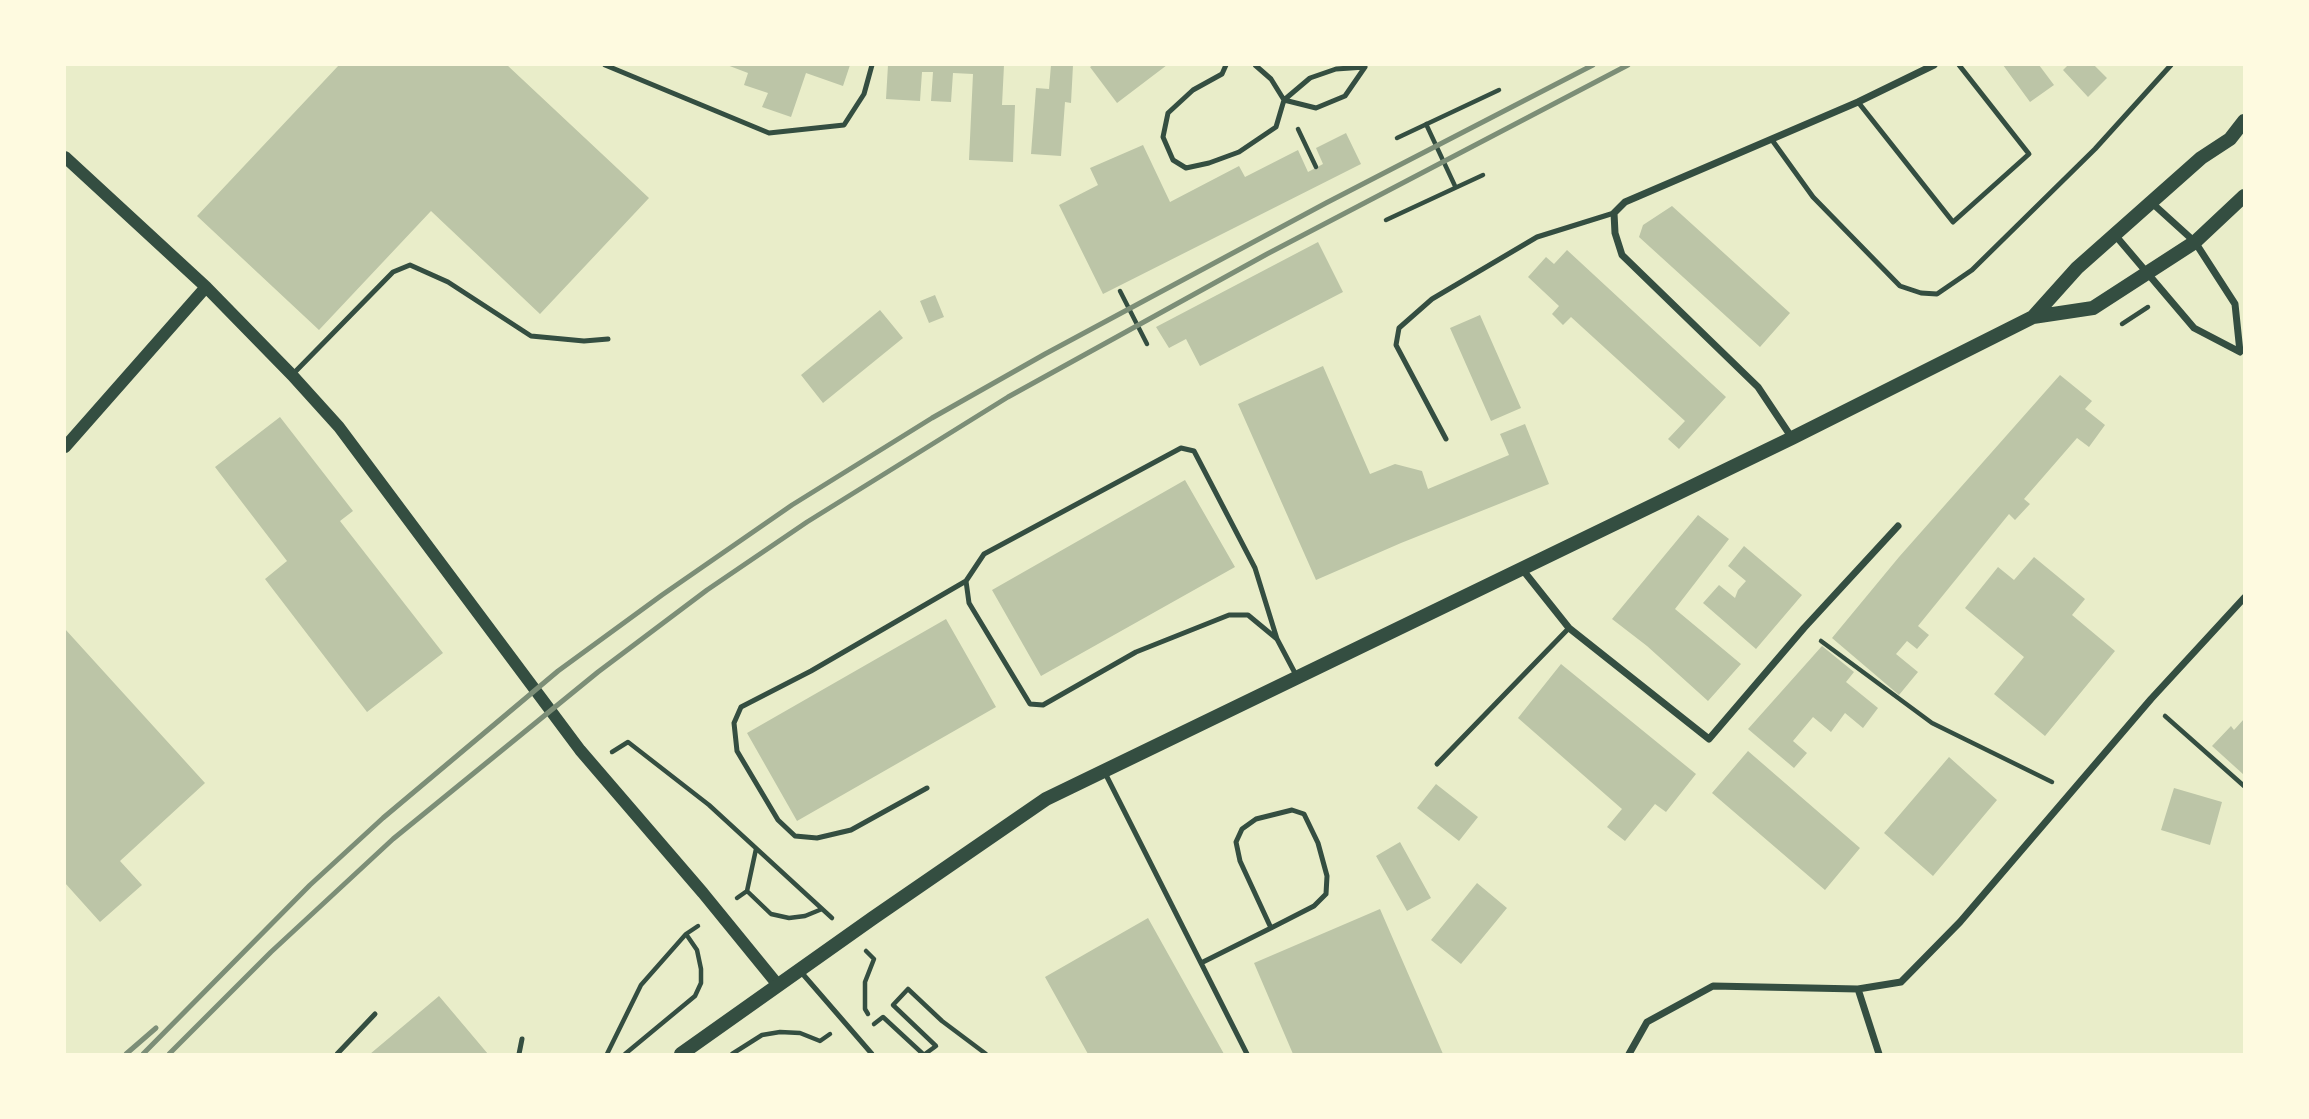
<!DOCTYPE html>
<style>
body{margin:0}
#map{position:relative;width:2309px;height:1119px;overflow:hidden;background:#e9edc9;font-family:Rubik,sans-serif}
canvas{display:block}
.frame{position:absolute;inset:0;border:66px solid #fefae0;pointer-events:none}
</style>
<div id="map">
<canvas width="2309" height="1119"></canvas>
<div class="frame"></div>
</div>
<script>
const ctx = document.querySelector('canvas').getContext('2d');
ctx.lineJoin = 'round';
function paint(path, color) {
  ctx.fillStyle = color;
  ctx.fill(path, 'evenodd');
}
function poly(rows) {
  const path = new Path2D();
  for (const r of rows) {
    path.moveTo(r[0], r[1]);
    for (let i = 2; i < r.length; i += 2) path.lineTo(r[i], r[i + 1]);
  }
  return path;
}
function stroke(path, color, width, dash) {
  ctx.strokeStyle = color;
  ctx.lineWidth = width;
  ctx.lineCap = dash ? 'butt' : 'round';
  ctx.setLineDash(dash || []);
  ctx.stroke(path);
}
const building = poly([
 [339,65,507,65,649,198,540,314,431,211,319,330,197,216],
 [727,65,850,65,843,86,806,73,791,117,762,107,768,93,744,85,748,73],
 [888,65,1004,65,1002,105,1015,105,1013,162,969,160,973,74,953,73,951,102,931,101,933,72,922,72,920,101,886,99],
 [1051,65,1073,65,1071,103,1065,102,1061,156,1031,154,1036,88,1049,89],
 [1093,65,1167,65,1117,103,1090,67],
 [2003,65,2039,65,2054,85,2030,102],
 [2068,65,2094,65,2107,78,2088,97,2063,70],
 [1346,133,1361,164,1103,294,1059,205,1098,185,1090,168,1143,145,1170,202,1239,166,1245,177,1298,150,1308,172,1323,164,1316,148],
 [1672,206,1790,313,1760,347,1639,237,1643,225],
 [1318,242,1343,292,1200,366,1186,339,1169,348,1156,327],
 [1567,250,1726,397,1679,449,1668,439,1685,421,1571,317,1563,325,1552,314,1559,306,1528,277,1546,257,1554,264],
 [935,295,944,317,929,323,920,301],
 [880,310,903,338,823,403,801,375],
 [1480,315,1521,408,1491,421,1450,328],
 [1323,366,1370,474,1395,464,1422,471,1428,489,1509,455,1500,434,1525,424,1549,484,1401,543,1316,580,1238,404],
 [2060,375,2092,401,2085,409,2105,425,2089,447,2077,438,2024,499,2030,504,2015,520,2009,514,1918,626,1929,635,1917,649,1907,641,1896,654,1918,672,1899,695,1832,638,1899,557],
 [280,417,353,511,340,521,443,653,367,712,265,579,287,561,215,467],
 [1185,480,1235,567,1041,676,992,590],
 [1698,515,1729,539,1675,609,1741,664,1708,701,1647,646,1612,619],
 [1744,546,1802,595,1756,649,1703,603,1719,585,1735,598,1738,590,1746,581,1728,566],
 [2034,557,2085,599,2072,615,2115,651,2045,736,1994,694,2024,657,1965,608,1998,567,2014,580],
 [946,619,996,707,797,821,747,733],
 [65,629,205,783,120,861,142,885,100,922,65,883],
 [1822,646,1854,672,1846,682,1878,708,1863,728,1845,713,1831,732,1813,717,1793,741,1807,753,1794,768,1748,729],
 [1561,664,1696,774,1666,812,1655,804,1625,841,1607,827,1622,809,1518,718],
 [2244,719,2244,775,2212,746,2231,726,2234,730],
 [1748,751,1860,848,1825,890,1712,793],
 [1949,757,1997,800,1933,876,1884,833],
 [1436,784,1478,817,1459,841,1417,808],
 [2174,788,2222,802,2210,845,2161,830],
 [1400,842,1431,898,1407,911,1376,856],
 [1477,883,1507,908,1461,964,1431,940],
 [1380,909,1443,1054,1293,1054,1254,963],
 [1148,918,1224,1054,1088,1054,1045,977],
 [439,996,488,1054,370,1054]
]);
const path = poly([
 [1426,124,1455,186],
 [1298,129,1316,167],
 [1397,138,1499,90],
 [1386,220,1483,175],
 [1120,291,1147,344],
 [2122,324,2148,307],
 [1821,641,1932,723,2052,782],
 [2165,716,2244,786],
 [612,752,628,742,709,805,832,918],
 [756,849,747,891,771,914,789,918,805,916,822,909],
 [737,898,747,891],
 [866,951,874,959,865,982,865,1009,868,1014],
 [874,1024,883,1017,923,1054],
 [607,1054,641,985,686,934,698,926],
 [625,1054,695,996,701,983,701,969,697,950,686,934],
 [732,1054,762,1035,780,1032,800,1033,820,1041,830,1034],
 [925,1054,936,1046,893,1005,908,989,942,1021,986,1054]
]);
const service = poly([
 [605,65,769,133,844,125,864,94,872,65],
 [1226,65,1222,74,1193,90,1168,113,1163,137,1173,160,1186,168,1209,163,1239,152,1276,127,1284,100,1271,79,1255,65],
 [1284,100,1316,108,1345,96,1365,67],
 [1284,100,1310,78,1336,69,1365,67],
 [1858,102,1953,222,2029,154,1959,65],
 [1772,140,1813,197,1900,286,1921,293,1937,294,1972,270,2095,149,2171,65],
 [292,375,393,272,410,265,448,282,531,336,584,341,608,339],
 [1446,439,1396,345,1399,328,1432,299,1537,237,1614,213],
 [1277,639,1248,615,1229,615,1136,652,1043,705,1030,704,969,603,966,581,984,554,1181,448,1194,451,1255,568,1277,639,1296,675],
 [1437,764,1569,628],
 [1105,773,1247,1054],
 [927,788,851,830,817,838,795,836,778,820,737,751,734,723,741,707,811,671,966,581],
 [1201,963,1271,928,1314,906,1326,894,1327,876,1318,843,1304,814,1292,810,1256,819,1242,829,1236,842,1240,861,1271,928],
 [801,972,872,1054],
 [337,1054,375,1014],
 [519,1054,522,1039]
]);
const minor = poly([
 [2115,235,2194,328,2240,352,2235,304,2195,242,2152,203],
 [1792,438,1758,387,1622,255,1615,233,1614,213,1625,202,1858,102,1934,65],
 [1522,569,1569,628,1709,739,1804,628,1898,526],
 [1858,989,1879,1054],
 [1629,1054,1647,1022,1713,986,1858,989,1901,982,1960,922,2151,699,2244,598]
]);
const tertiary = poly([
 [65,157,206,287,292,375,339,427,580,750,703,893,778,985],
 [65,447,206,287]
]);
const secondary = poly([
 [2033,317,2077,268,2201,158,2230,139,2244,121],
 [681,1054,873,918,1046,799,1792,438,2033,317,2093,308,2195,242,2244,196]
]);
const rail = poly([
 [126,1054,156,1028],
 [143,1054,310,885,383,818,558,671,662,595,792,505,932,418,1045,354,1326,203,1593,65],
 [169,1054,271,952,393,839,598,672,707,590,807,522,1008,397,1267,254,1628,65]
]);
paint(building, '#bcc5a7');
stroke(path, '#344e41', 4.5);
stroke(service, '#344e41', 5);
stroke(minor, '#344e41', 7);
stroke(tertiary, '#344e41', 12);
stroke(secondary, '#344e41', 14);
stroke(rail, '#7c8e77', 5);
</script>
